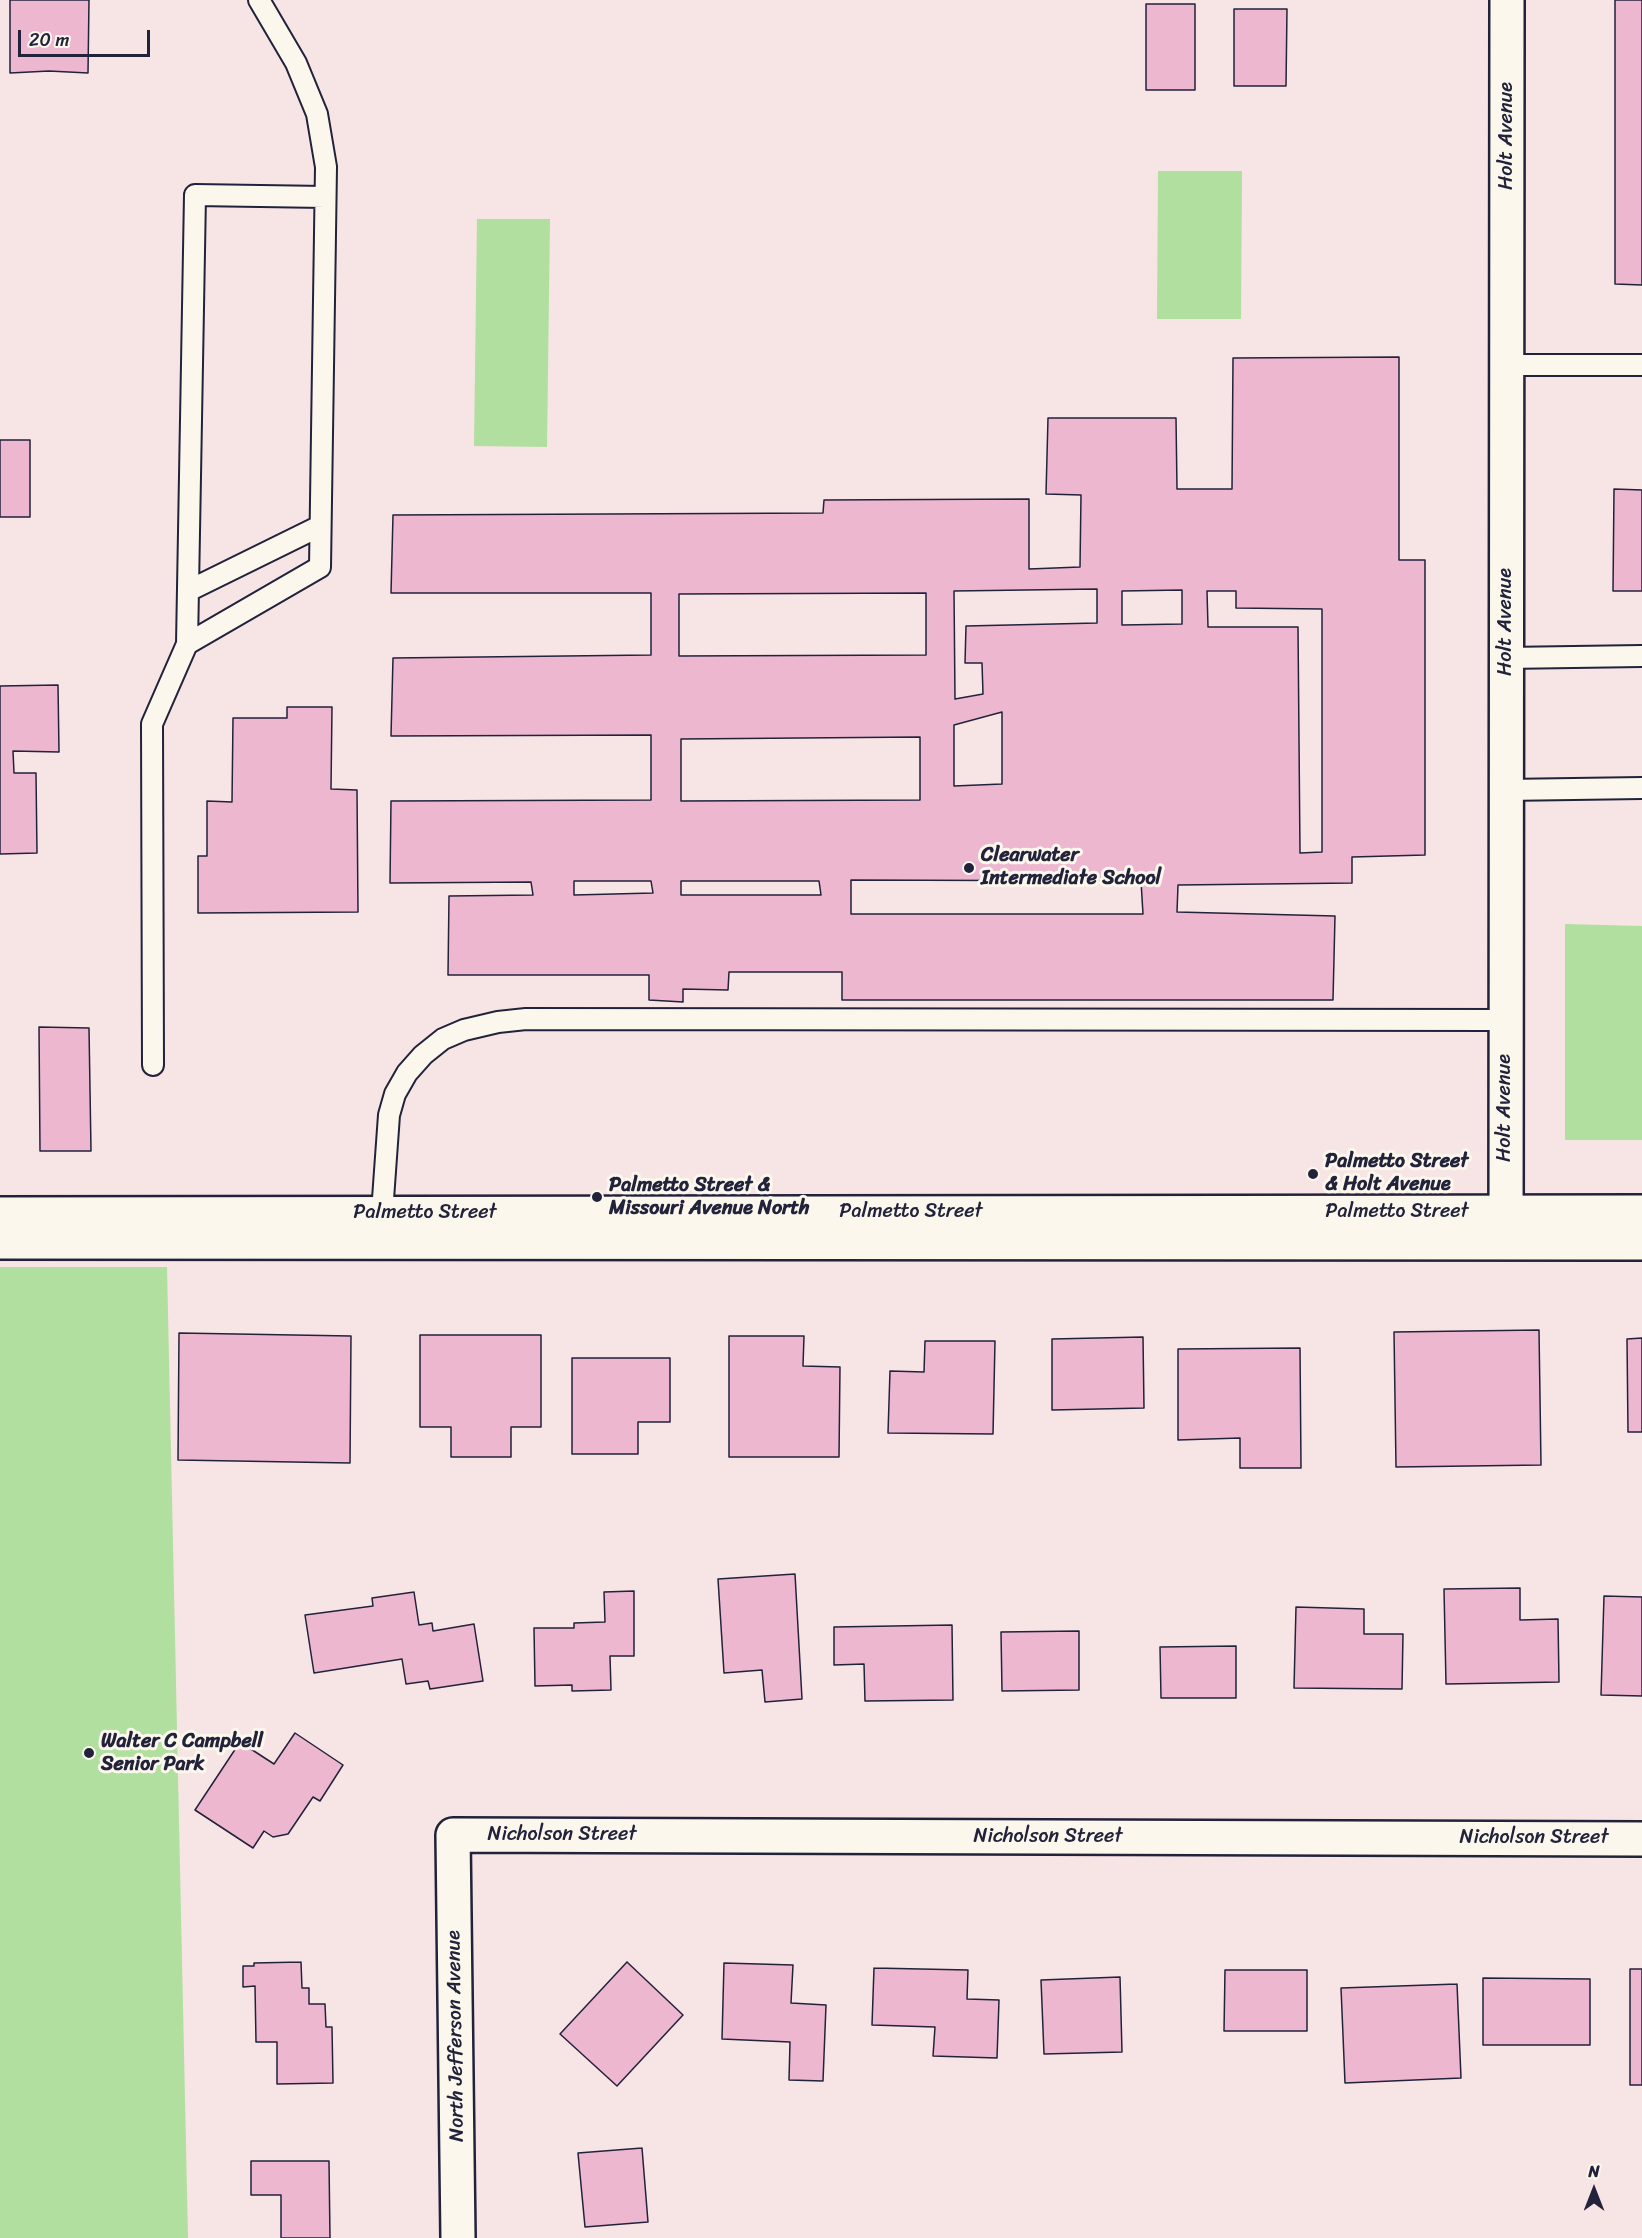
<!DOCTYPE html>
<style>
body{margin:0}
#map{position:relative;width:1642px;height:2238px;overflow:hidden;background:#f7e4e4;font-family:Sriracha,sans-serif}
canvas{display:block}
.north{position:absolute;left:1564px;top:2160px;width:60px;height:60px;-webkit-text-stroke:4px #fbf7ec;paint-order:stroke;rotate:0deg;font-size:16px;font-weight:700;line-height:24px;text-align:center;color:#22223b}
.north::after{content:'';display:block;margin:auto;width:21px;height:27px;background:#22223b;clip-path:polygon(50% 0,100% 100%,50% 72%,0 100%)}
.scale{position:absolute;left:18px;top:30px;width:132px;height:27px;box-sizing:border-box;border:3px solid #22223b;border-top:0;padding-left:8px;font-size:18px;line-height:21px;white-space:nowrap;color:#22223b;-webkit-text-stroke:4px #fbf7ec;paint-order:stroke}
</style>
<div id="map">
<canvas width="1642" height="2238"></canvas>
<div class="north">N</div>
<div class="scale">20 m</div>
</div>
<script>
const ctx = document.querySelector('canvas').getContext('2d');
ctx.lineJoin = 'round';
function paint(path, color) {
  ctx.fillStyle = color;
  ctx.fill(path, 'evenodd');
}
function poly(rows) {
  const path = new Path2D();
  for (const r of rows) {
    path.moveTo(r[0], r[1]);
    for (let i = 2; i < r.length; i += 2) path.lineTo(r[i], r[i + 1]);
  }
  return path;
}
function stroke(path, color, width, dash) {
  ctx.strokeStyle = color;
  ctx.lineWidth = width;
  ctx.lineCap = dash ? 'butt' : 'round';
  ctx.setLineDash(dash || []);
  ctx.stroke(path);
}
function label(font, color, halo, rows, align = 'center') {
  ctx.font = font + ' Sriracha,sans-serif';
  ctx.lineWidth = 6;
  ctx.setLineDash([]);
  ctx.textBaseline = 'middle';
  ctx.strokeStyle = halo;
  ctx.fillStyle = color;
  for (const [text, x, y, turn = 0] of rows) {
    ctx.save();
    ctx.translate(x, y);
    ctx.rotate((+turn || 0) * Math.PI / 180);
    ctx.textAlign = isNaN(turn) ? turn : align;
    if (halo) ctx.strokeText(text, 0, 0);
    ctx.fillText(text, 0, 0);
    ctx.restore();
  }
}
const green = poly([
 [1158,171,1242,171,1241,319,1157,319],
 [477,219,550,219,547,447,474,446],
 [1565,924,1642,926,1642,1140,1565,1140],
 [0,1267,167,1267,188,2238,0,2238]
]);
const building = poly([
 [10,0,89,0,88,73,49,71,10,73,10,0],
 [1615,0,1642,0,1642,285,1615,284,1615,0],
 [1146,4,1195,4,1195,90,1146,90,1146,4],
 [1234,9,1287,9,1286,86,1234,86,1234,9],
 [1399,357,1399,560,1425,560,1425,855,1352,857,1352,883,1178,885,1177,912,1335,916,1333,1000,842,1000,842,972,729,972,728,990,683,989,683,1002,649,1000,649,975,448,975,449,896,533,895,531,882,390,883,391,801,651,800,651,735,391,736,393,658,651,655,651,593,391,593,393,515,823,513,824,500,1029,499,1029,569,1080,567,1081,495,1046,494,1048,418,1176,418,1177,489,1232,489,1233,358,1399,357],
 [1097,589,1097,623,966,626,965,663,982,663,983,694,955,699,954,591,1097,589],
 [1182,590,1182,624,1122,625,1122,591,1182,590],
 [1207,591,1236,591,1236,608,1322,609,1322,852,1300,853,1298,627,1208,627,1207,591],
 [926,593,926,655,679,656,679,594,926,593],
 [1002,712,1002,784,954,786,954,725,1002,712],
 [920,737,920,800,681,801,681,739,920,737],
 [851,880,1141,881,1143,914,851,914,851,880],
 [574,881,651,881,653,893,574,895,574,881],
 [681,881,819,881,821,895,681,895,681,881],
 [0,440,30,440,30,517,0,517,0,440],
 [1614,489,1642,490,1642,591,1613,591,1614,489],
 [58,685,59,752,13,751,14,773,36,773,37,853,0,854,0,686,58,685],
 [287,707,332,707,331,789,357,790,358,912,198,913,198,856,207,856,207,801,232,802,233,718,287,718,287,707],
 [39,1027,89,1028,91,1151,40,1151,39,1027],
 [1539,1330,1541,1465,1396,1467,1394,1332,1539,1330],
 [179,1333,351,1336,350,1463,178,1460,179,1333],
 [420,1335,541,1335,541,1427,511,1427,511,1457,451,1457,451,1427,420,1427,420,1335],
 [729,1336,804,1336,803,1366,840,1367,839,1457,729,1457,729,1336],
 [1143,1337,1144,1408,1052,1410,1052,1339,1143,1337],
 [1642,1338,1642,1432,1628,1432,1627,1339,1642,1338],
 [925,1341,995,1341,993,1434,888,1433,890,1371,924,1372,925,1341],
 [1300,1348,1301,1468,1240,1468,1240,1438,1178,1440,1178,1349,1300,1348],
 [572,1358,670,1358,670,1422,638,1422,638,1454,572,1454,572,1358],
 [795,1574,802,1699,765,1702,762,1670,724,1673,718,1579,795,1574],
 [1520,1588,1520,1620,1558,1619,1559,1682,1446,1684,1444,1589,1520,1588],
 [634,1591,634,1656,610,1656,611,1690,572,1691,572,1685,535,1686,534,1628,574,1628,574,1623,605,1622,604,1592,634,1591],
 [414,1592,419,1625,432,1623,433,1631,474,1624,483,1681,430,1689,428,1681,406,1684,402,1659,314,1673,305,1615,373,1606,372,1598,414,1592],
 [1604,1596,1642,1597,1642,1696,1601,1695,1604,1596],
 [1296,1607,1364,1609,1364,1634,1403,1634,1402,1689,1294,1688,1296,1607],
 [952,1625,953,1700,865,1701,864,1664,834,1665,834,1627,952,1625],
 [1079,1631,1079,1690,1002,1691,1001,1632,1079,1631],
 [1236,1646,1236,1698,1161,1698,1160,1647,1236,1646],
 [295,1733,343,1765,320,1801,313,1797,288,1834,273,1837,264,1831,253,1848,195,1810,240,1742,274,1764,295,1733],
 [301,1962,302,1988,309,1988,309,2004,325,2004,326,2027,332,2027,333,2083,277,2084,277,2042,256,2042,255,1986,243,1987,243,1966,254,1966,254,1963,301,1962],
 [627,1962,683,2015,617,2086,560,2034,627,1962],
 [724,1963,793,1965,791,2003,826,2005,823,2081,789,2080,790,2042,722,2039,724,1963],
 [874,1968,968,1970,967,1999,999,2000,997,2058,933,2056,935,2027,872,2025,874,1968],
 [1630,1969,1642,1969,1642,2085,1630,2085,1630,1969],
 [1225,1970,1307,1970,1307,2031,1224,2031,1225,1970],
 [1120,1977,1122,2052,1044,2054,1041,1980,1120,1977],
 [1483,1978,1590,1979,1590,2045,1483,2045,1483,1978],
 [1457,1984,1461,2078,1345,2083,1341,1988,1457,1984],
 [642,2148,648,2222,585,2227,578,2153,642,2148],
 [251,2161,329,2161,330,2238,281,2238,281,2195,251,2195,251,2161]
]);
const lane = poly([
 [1506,365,1642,365],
 [188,591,320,526],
 [187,644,320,567,326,167,317,114,296,63,259,0],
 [1505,658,1642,656],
 [1505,790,1642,788],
 [153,1065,152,724,187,644,195,195,325,197],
 [382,1213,389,1115,395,1094,407,1073,423,1055,443,1039,464,1030,498,1022,526,1019,1505,1020]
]);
const street = poly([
 [1506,1241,1507,0],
 [458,2238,453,1835,1642,1839]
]);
const secondary = poly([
 [0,1214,1642,1212],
 [0,1242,1642,1243]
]);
const markers = [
 [969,868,6,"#22223b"],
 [1313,1174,6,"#22223b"],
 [597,1197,6,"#22223b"],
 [89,1753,6,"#22223b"]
];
const streetNames = [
 ["Holt Avenue",1507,136,-90],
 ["Holt Avenue",1506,622,-90],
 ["Holt Avenue",1505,1108,-90],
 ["Palmetto Street",911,1212],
 ["Palmetto Street",1397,1212],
 ["Palmetto Street",425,1213],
 ["Nicholson Street",562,1835],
 ["Nicholson Street",1048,1837],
 ["Nicholson Street",1534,1838],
 ["North Jefferson Avenue",456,2036,-91]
];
const poiNames = [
 ["Clearwater",981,856],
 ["Intermediate School",981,879],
 ["Palmetto Street",1325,1162],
 ["& Holt Avenue",1325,1185],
 ["Palmetto Street &",609,1186],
 ["Missouri Avenue North",609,1209],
 ["Walter C Campbell",101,1742],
 ["Senior Park",101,1765]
];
paint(green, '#b0df9f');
paint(building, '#edb7d0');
stroke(building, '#22223b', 1.5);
stroke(lane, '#22223b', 24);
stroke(street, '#22223b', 38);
stroke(secondary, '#22223b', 38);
stroke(lane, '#fbf7ec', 20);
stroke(street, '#fbf7ec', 33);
stroke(secondary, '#fbf7ec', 33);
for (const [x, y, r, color] of markers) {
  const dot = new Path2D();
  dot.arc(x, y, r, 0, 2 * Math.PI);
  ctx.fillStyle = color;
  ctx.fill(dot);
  stroke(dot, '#fbf7ec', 2);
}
label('20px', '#22223b', '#fbf7ec', streetNames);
label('bold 20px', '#22223b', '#fbf7ec', poiNames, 'left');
</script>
